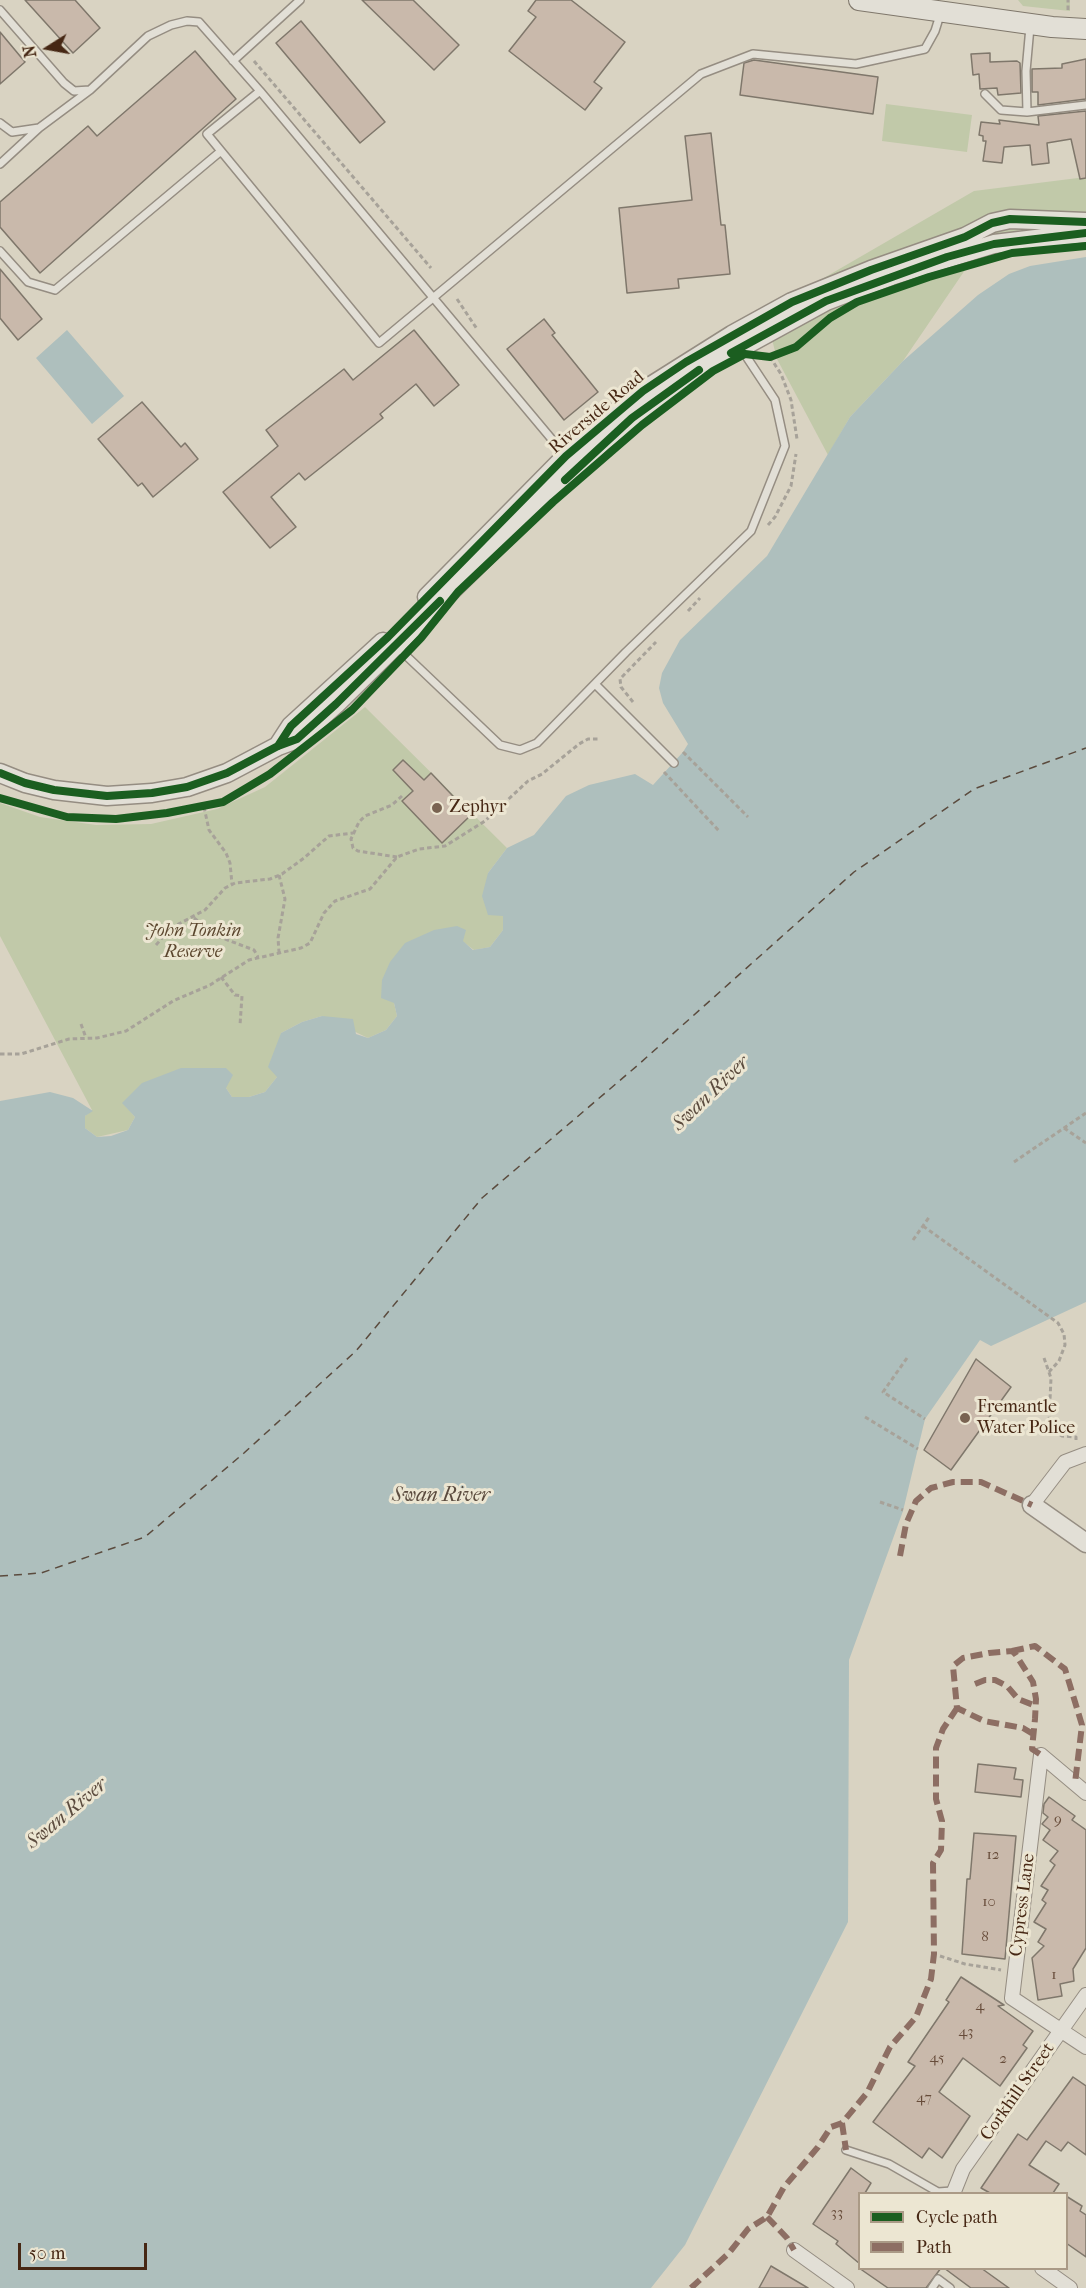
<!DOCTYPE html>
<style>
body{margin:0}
#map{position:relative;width:1086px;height:2288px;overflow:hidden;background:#d9d3c2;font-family:"IM FELL French Canon",serif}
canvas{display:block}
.legend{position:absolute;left:858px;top:2192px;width:210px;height:78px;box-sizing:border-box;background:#ece6d2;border:2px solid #aa9a86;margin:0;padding:8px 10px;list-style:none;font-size:18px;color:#462714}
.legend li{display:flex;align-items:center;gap:12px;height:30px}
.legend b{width:30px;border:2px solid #aa9a86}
.north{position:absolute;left:18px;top:18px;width:60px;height:60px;-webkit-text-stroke:4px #ece6d2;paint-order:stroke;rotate:259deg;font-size:16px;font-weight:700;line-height:24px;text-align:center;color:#462714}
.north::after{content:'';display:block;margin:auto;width:21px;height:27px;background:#462714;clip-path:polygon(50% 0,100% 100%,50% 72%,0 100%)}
.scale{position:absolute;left:18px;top:2243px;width:129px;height:27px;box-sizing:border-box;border:3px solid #462714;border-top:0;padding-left:8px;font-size:18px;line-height:21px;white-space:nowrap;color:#462714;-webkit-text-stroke:4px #ece6d2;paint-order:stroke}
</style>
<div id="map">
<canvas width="1086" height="2288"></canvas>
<ul class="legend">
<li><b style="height:8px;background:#1b5e20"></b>Cycle path</li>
<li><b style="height:8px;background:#8d6e63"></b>Path</li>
</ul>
<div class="north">N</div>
<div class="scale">50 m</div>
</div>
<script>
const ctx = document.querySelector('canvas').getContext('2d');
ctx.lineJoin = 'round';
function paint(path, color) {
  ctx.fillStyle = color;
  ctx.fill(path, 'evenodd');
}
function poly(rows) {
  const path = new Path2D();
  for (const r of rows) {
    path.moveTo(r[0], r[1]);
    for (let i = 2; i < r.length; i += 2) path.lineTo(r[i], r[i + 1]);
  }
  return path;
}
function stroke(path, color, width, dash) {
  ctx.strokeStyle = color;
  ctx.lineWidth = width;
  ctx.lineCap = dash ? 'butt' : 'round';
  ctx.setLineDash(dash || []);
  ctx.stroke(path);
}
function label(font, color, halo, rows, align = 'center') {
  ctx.font = font + ' "IM FELL French Canon",serif';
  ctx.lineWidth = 6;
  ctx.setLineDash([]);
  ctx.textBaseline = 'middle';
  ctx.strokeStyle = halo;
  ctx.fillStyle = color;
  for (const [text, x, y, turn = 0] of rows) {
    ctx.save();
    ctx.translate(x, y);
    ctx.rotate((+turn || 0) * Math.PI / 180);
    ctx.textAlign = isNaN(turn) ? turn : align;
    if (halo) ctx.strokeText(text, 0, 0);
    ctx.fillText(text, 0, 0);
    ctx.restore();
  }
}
const green = poly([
 [1018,0,1070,0,1070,11,1023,6],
 [886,104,972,115,967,152,882,141],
 [1086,177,1086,220,1041,219,978,251,903,361,850,417,828,455,777,359,765,312,974,191],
 [365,707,507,848,488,873,503,916,503,930,490,947,474,950,462,941,394,1003,397,1016,386,1030,368,1038,322,1016,302,1022,281,1033,277,1077,265,1092,249,1097,232,1097,226,1088,123,1103,135,1117,128,1130,97,1137,85,1128,85,1116,92,1110,0,936,0,803,40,817,96,825,151,824,217,809,265,787]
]);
const water = poly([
 [1086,257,1086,1302,991,1346,980,1340,925,1419,903,1511,849,1660,848,1922,685,2245,651,2288,0,2288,0,1101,50,1092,73,1098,93,1111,85,1116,85,1128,97,1137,111,1136,128,1130,135,1117,122,1103,142,1083,181,1068,226,1068,233,1075,226,1088,232,1097,249,1097,265,1092,277,1077,268,1067,281,1033,302,1022,322,1016,353,1019,356,1034,368,1038,386,1030,397,1016,394,1003,381,998,382,980,390,962,405,943,434,930,457,926,466,930,463,941,473,950,490,947,503,930,503,916,488,915,482,896,488,873,507,848,534,835,566,796,589,785,635,774,653,785,683,752,688,744,663,703,659,688,662,673,680,640,767,556,850,417,903,361,978,295,1009,274,1030,266],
 [67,330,124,396,92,424,36,358]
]);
const ferry = poly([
 [0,1576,41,1573,145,1537,244,1453,356,1351,482,1198,638,1065,854,872,974,789,1086,748]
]);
const building = poly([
 [25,0,75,0,100,28,73,53,25,0],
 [362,0,413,0,459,45,434,70,362,0],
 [536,0,571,0,625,42,594,82,602,88,585,110,509,51,536,17,528,11,536,0],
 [301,21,385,122,360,143,276,43,301,21],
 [0,32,25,62,0,84,0,32],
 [195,51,236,99,40,273,0,227,0,202,88,126,97,136,195,51],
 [990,53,990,62,1017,61,1020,63,1021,93,998,95,997,88,980,89,979,74,973,75,971,54,990,53],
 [1086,59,1086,99,1038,105,1038,92,1032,92,1032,69,1062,68,1062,64,1086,59],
 [754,60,878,77,873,114,740,95,744,63,754,60],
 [1086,111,1086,178,1080,179,1071,139,1047,143,1049,163,1032,165,1030,145,1004,147,1002,163,983,161,986,141,983,141,983,136,979,135,981,122,1000,124,999,120,1039,125,1038,116,1086,111],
 [711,133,721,225,725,225,730,274,678,279,679,288,627,293,619,208,692,200,685,136,711,133],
 [0,269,42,319,18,340,0,318,0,269],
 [544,319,555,333,552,335,598,392,564,420,507,349,544,319],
 [414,330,459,385,434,406,416,384,380,414,383,418,305,480,299,473,271,497,296,527,270,548,223,492,278,446,266,430,344,369,353,380,414,330],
 [142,402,181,447,185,443,198,459,153,497,142,483,138,486,98,439,142,402],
 [403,760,424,780,431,773,471,815,442,843,402,801,413,791,393,770,403,760],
 [976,1359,1011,1387,951,1470,924,1450,976,1359],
 [978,1764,1016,1768,1014,1779,1023,1780,1021,1797,975,1792,978,1764],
 [1049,1797,1075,1816,1072,1820,1086,1830,1086,1948,1073,1969,1074,1981,1060,1984,1062,1996,1038,2000,1032,1958,1044,1946,1038,1942,1046,1929,1034,1922,1046,1903,1042,1900,1048,1890,1041,1886,1055,1865,1050,1861,1058,1851,1043,1840,1050,1830,1042,1824,1048,1817,1043,1813,1044,1804,1049,1797],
 [974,1833,1016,1836,1005,1959,962,1954,967,1879,970,1879,974,1833],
 [961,1977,1004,2005,998,2006,1033,2031,1023,2045,1027,2048,1000,2086,963,2058,939,2092,970,2116,942,2158,929,2148,922,2158,873,2122,915,2066,908,2062,949,2002,946,2000,961,1977],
 [1073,2077,1086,2086,1086,2155,1068,2142,1061,2151,1046,2141,1029,2165,1059,2184,1053,2193,990,2193,981,2188,1018,2134,1027,2140,1073,2077],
 [851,2168,871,2183,865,2193,860,2193,860,2264,836,2244,838,2241,813,2224,851,2168],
 [1066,2196,1082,2206,1080,2211,1086,2215,1086,2257,1066,2243,1066,2196],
 [771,2266,808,2288,759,2288,771,2266],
 [859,2268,941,2268,926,2288,888,2288,859,2268],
 [944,2268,981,2268,1009,2288,971,2288,944,2268]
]);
const path = poly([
 [1068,10,1068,0],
 [254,61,431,268],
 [457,299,477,329],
 [761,356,770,357,796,347,823,324],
 [770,357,781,374,791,400,797,439],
 [768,525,775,517,791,486,796,454],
 [688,611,700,598],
 [633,702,621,687,620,679,656,642],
 [683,752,748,817],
 [664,772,720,832],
 [0,798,67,817,116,819,167,813,223,802,281,766],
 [204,807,209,830,226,853,230,863,232,884],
 [397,857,358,851,353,848,351,839,359,822,365,816,392,805,402,796],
 [279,875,285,899,278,938,279,952],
 [194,918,217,936,254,950,258,957],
 [156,945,171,928,205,910,225,888,235,883,270,879,282,874,304,858,329,836,353,833],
 [221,977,235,995,242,996,240,1025],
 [81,1024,86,1038],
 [0,1054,21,1054,69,1039,97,1038,126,1031,173,1001,210,985,249,960,301,948,310,943,324,913,335,901,370,889,397,857,419,849,445,846,485,821,528,781,542,774,579,744,588,739,600,739],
 [1064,1128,1086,1143],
 [1014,1162,1086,1113],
 [923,1226,1058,1323,1064,1334,1065,1345,1059,1361,1049,1372],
 [913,1240,930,1216],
 [907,1358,883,1392,925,1419],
 [1044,1358,1051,1378,1049,1422,1054,1431,1062,1436,1076,1437,1076,1441],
 [865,1417,918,1449],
 [880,1502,903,1510],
 [940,1956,965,1964,1001,1970]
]);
const service = poly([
 [0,10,64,83,74,91,90,90,148,36,171,25,187,21,199,22,260,91,565,455],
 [1030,27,1026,71,1027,112,1086,105],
 [233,61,300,0],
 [260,91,207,134,379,343,701,74,753,54,856,64,925,49,935,31,940,15],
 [985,94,1001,110,1027,112],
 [0,123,12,132,39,128,90,90],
 [0,164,39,128],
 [0,251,28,282,55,290,221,151],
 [397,647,500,745,520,750,537,743,626,652,751,531,785,446,775,400,742,350],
 [595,684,674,763],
 [846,2150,889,2164,938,2192,952,2191],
 [932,2288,938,2279,950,2288]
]);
const minor = poly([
 [1032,1505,1065,1462,1086,1454],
 [1041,1755,1012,1998,1086,2047],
 [1041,1755,1086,1793],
 [953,2194,963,2169,1086,1995],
 [794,2250,847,2288],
 [1042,2268,1070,2288]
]);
const tertiary = poly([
 [427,597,566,456,602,424,643,391,732,335,792,302,871,270,965,237,992,223,1010,219,1086,222],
 [278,746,291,726,383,642],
 [0,773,25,783,54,790,107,796,152,793,187,787,227,773,278,746,297,739,336,704,601,443,664,393,700,370,826,301,891,276,994,244,1086,233],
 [1032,1505,1086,1543]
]);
const secondary = poly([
 [859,0,1052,27,1086,29]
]);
const quiet = poly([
 [900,1556,906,1524,916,1501,931,1488,953,1482,981,1482,1032,1505],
 [1012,1651,1035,1646,1065,1669,1082,1725,1075,1783],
 [975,1684,985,1680,995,1680,1007,1686,1018,1699,1036,1706],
 [1033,1734,1023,1728,984,1721,957,1708,953,1666,963,1658,989,1653,1012,1651,1016,1655,1033,1682,1036,1699,1035,1719,1032,1749,1041,1755],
 [842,2123,846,2150],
 [767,2217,787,2238,794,2250],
 [691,2288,729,2253,748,2229,767,2217,784,2187,818,2147,831,2127,842,2123,867,2093,890,2047,916,2017,931,1979,934,1954,933,1863,941,1850,942,1821,936,1799,936,1748,943,1729,957,1708]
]);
const cycleway = poly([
 [731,353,826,301,947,257,994,244,1086,233],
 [565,480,632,418,699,370],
 [278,746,291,726,388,637,566,456,643,391,686,362,792,302,871,270,965,237,992,223,1010,219,1086,222],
 [0,773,25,783,54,790,107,796,152,793,187,787,227,773,278,746,297,739,336,704,440,601],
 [0,798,67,817,116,819,167,813,223,802,270,774,352,710,421,638,458,592,553,502,642,425,713,371,745,354,770,357,796,347,830,318,857,302,929,277,1012,253,1086,246]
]);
const markers = [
 [437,808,6,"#796351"],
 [965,1418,6,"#796351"]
];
const numberNames = [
 ["9",1058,1820],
 ["12",993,1855],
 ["10",989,1902],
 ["8",985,1937],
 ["1",1054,1975],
 ["4",980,2006],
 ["43",966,2032],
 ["45",937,2058],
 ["2",1003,2059],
 ["47",924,2098],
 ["33",837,2213]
];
const streetNames = [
 ["Riverside Road",597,413,-40],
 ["Cypress Lane",1023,1905,-83],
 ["Corkhill Street",1018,2092,-55]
];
const poiNames = [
 ["Zephyr",449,808],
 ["Fremantle",977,1408],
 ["Water Police",977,1429]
];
const parkNames = [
 ["John Tonkin",193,932],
 ["Reserve",193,953]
];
const waterNames = [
 ["Swan River",711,1094,-44],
 ["Swan River",441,1496],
 ["Swan River",67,1814,-40]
];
paint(green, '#c1c9a9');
paint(water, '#aebfbd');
stroke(ferry, '#5b4b3e', 1.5, [8, 6]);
paint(building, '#c9b9ab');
stroke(building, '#7f776b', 1.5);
stroke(service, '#958d82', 10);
stroke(minor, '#958d82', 16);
stroke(tertiary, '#958d82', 21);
stroke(secondary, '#7f776b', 22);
stroke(path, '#a7a299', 3, [4.5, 3]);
stroke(service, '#e2dfd6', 7);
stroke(minor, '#e2dfd6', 14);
stroke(tertiary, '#e2dfd6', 18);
stroke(secondary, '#e2dfd6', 20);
stroke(quiet, '#8d6e63', 6, [12, 6]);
stroke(cycleway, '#1b5e20', 8);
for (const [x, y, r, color] of markers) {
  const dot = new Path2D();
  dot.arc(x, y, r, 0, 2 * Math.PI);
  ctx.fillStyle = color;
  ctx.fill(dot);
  stroke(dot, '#ece6d2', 2);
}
label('15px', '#674c3a', null, numberNames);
label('18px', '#462714', '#ece6d2', streetNames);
label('18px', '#462714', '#ece6d2', poiNames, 'left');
label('italic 18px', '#5b462e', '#ece6d2', parkNames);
label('italic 20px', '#5b4b3e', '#ece6d2', waterNames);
</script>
